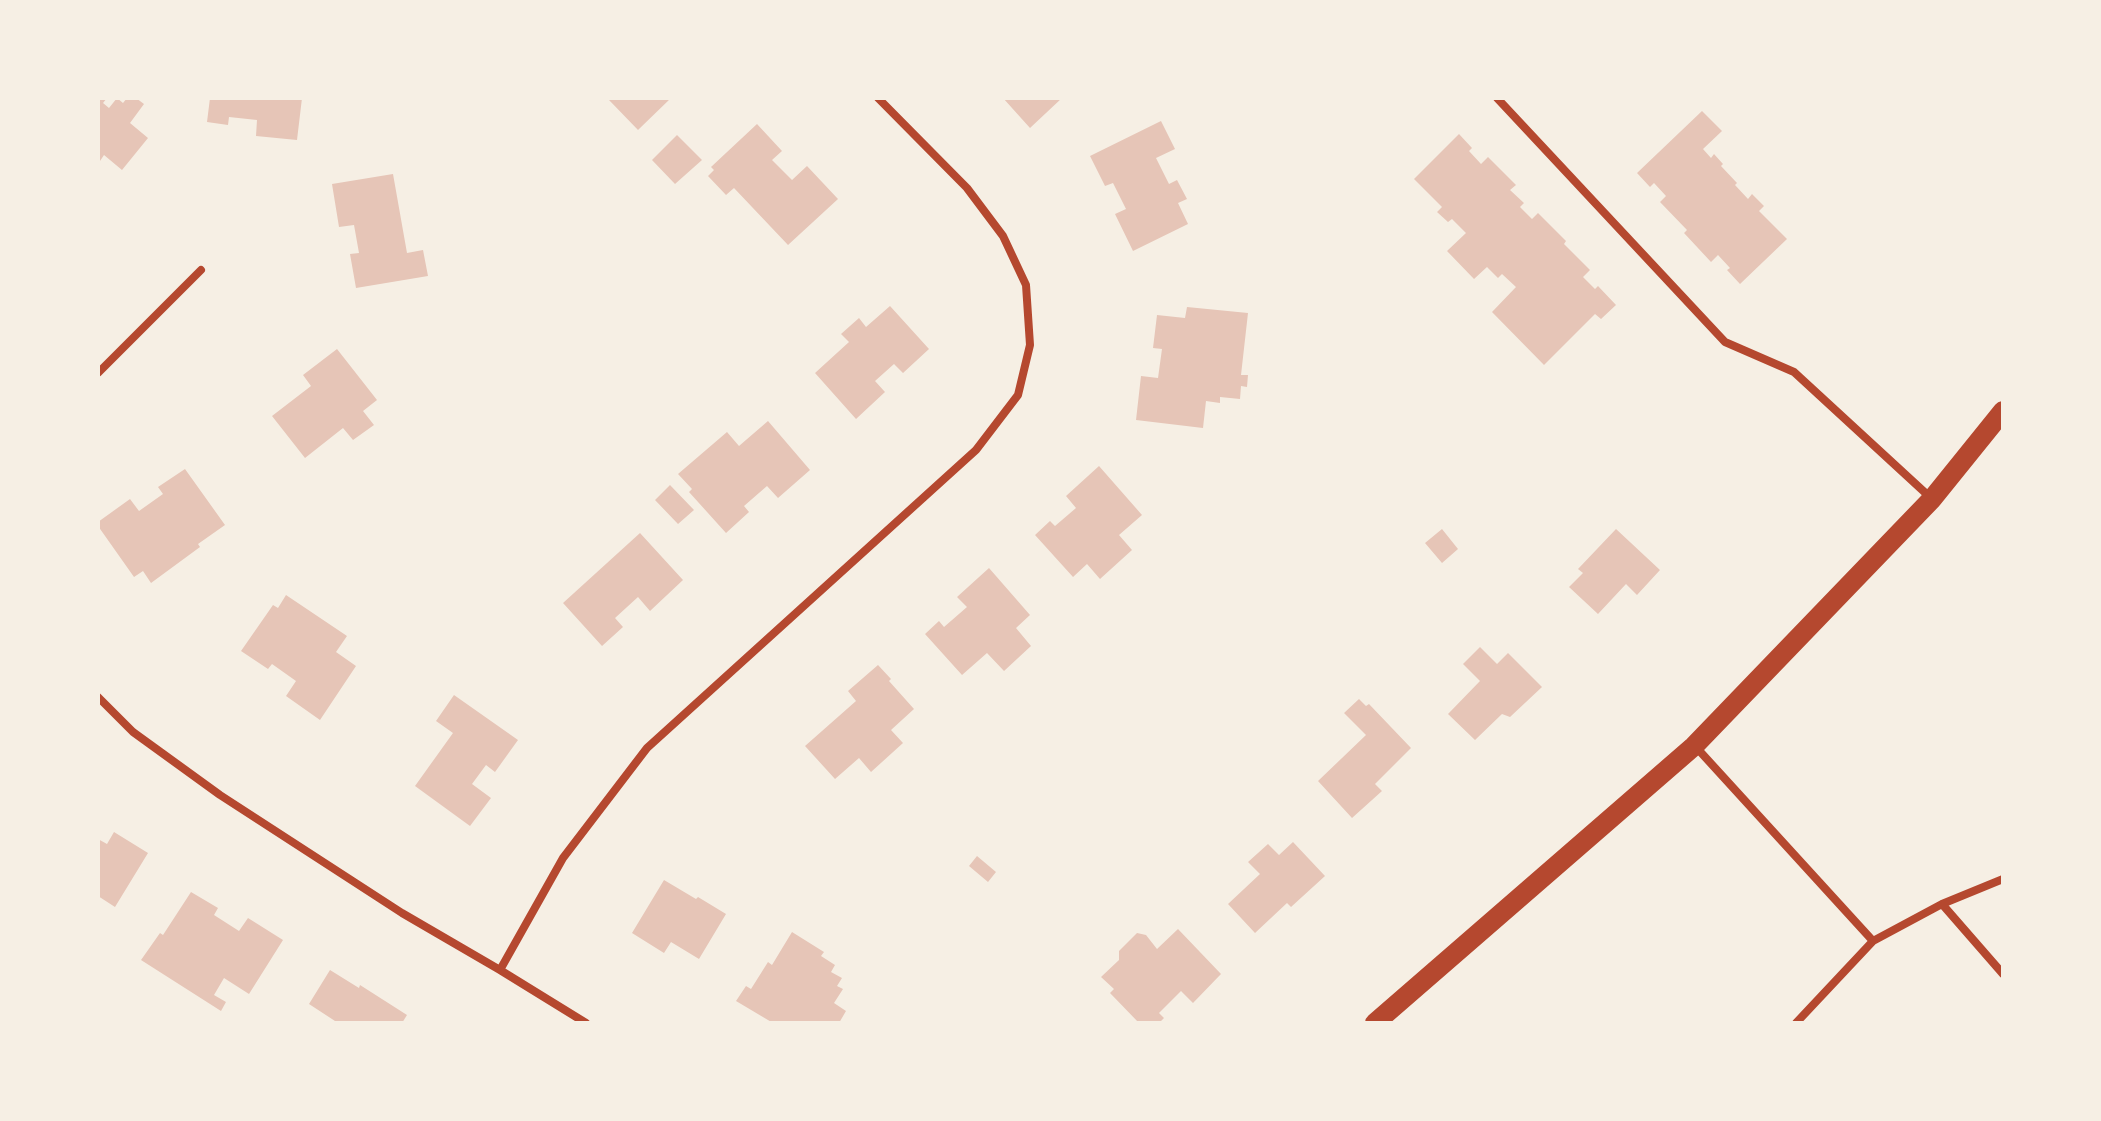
<!DOCTYPE html>
<style>
body{margin:0}
#map{position:relative;width:2101px;height:1121px;overflow:hidden;background:#f6efe4;font-family:"Source Serif 4",serif}
canvas{display:block}
.frame{position:absolute;inset:0;border:100px solid #f6efe4;pointer-events:none}
</style>
<div id="map">
<canvas width="2101" height="1121"></canvas>
<div class="frame"></div>
</div>
<script>
const ctx = document.querySelector('canvas').getContext('2d');
ctx.lineJoin = 'round';
function paint(path, color) {
  ctx.fillStyle = color;
  ctx.fill(path, 'evenodd');
}
function poly(rows) {
  const path = new Path2D();
  for (const r of rows) {
    path.moveTo(r[0], r[1]);
    for (let i = 2; i < r.length; i += 2) path.lineTo(r[i], r[i + 1]);
  }
  return path;
}
function stroke(path, color, width, dash) {
  ctx.strokeStyle = color;
  ctx.lineWidth = width;
  ctx.lineCap = dash ? 'butt' : 'round';
  ctx.setLineDash(dash || []);
  ctx.stroke(path);
}
const building = poly([
 [98,98,107,98,103,103,109,108,117,98,123,103,127,98,136,98,144,104,130,123,148,138,122,170,104,155,98,164],
 [210,98,302,98,297,140,256,136,257,120,229,117,228,125,207,122],
 [611,98,671,98,638,130,609,100],
 [1003,98,1062,98,1030,128],
 [1702,111,1722,131,1703,149,1711,158,1714,154,1723,164,1721,166,1737,183,1735,185,1748,199,1752,194,1764,206,1759,211,1787,239,1740,284,1727,270,1730,268,1718,255,1711,262,1684,233,1687,230,1660,202,1666,196,1654,183,1650,187,1637,173],
 [1161,121,1175,149,1156,158,1169,184,1177,180,1187,199,1178,203,1188,224,1133,251,1115,214,1126,209,1113,183,1105,186,1090,156],
 [757,124,782,151,772,160,792,180,807,166,838,199,788,245,734,188,726,195,708,176,714,170,711,167],
 [1459,134,1472,148,1469,151,1481,164,1488,157,1516,185,1510,190,1524,203,1520,207,1532,219,1538,213,1566,241,1564,244,1590,270,1583,277,1595,289,1598,286,1616,305,1601,319,1595,314,1544,365,1492,312,1516,287,1502,274,1498,278,1487,267,1474,279,1447,251,1466,233,1452,219,1448,222,1437,212,1442,207,1414,179],
 [677,135,702,160,675,184,652,160],
 [393,174,407,253,423,250,428,276,356,288,350,254,359,253,354,225,339,227,332,184],
 [890,306,929,349,903,373,894,364,875,381,885,392,856,419,815,373,849,342,841,334,859,318,866,327],
 [1187,307,1248,313,1241,375,1248,375,1247,387,1241,386,1240,399,1220,397,1220,403,1206,401,1203,428,1136,420,1141,376,1158,378,1162,349,1153,348,1157,315,1185,318],
 [337,349,377,400,363,411,374,425,353,440,343,428,305,458,272,416,311,386,303,375],
 [768,421,810,470,778,498,767,486,744,506,749,512,726,533,689,492,692,489,678,474,727,432,739,446],
 [1099,466,1142,515,1119,535,1132,550,1100,579,1087,564,1073,577,1035,535,1050,521,1055,526,1076,508,1066,496],
 [185,469,225,525,198,544,200,547,151,583,143,571,134,577,98,526,98,522,130,499,139,511,163,494,158,487],
 [670,485,694,510,678,524,655,500],
 [1442,529,1458,549,1442,563,1425,543],
 [1616,529,1660,570,1637,595,1626,584,1598,614,1569,587,1583,573,1578,569],
 [640,533,683,580,650,611,638,597,615,618,623,627,602,646,563,603],
 [989,568,1030,615,1016,628,1031,646,1004,671,987,653,962,675,925,634,939,621,944,627,967,607,957,597],
 [286,595,347,636,336,652,356,666,320,720,286,696,296,681,272,664,268,669,241,651,273,605,278,608],
 [1480,647,1497,664,1508,653,1542,687,1510,717,1502,714,1475,740,1448,714,1480,681,1463,664],
 [878,665,891,679,889,681,914,709,891,730,903,743,871,772,859,758,835,779,805,746,856,701,848,691],
 [454,695,518,740,495,772,486,765,472,784,491,798,470,826,415,786,453,733,436,721],
 [1359,699,1366,706,1369,704,1411,748,1375,784,1382,791,1352,818,1318,781,1366,735,1344,713],
 [114,832,148,853,115,907,98,896,98,839,107,844],
 [1293,842,1325,876,1291,907,1287,903,1255,933,1228,904,1260,874,1248,862,1268,844,1279,855],
 [977,856,996,872,988,882,969,866],
 [664,880,696,899,698,897,726,914,699,959,671,942,664,953,632,933],
 [191,892,218,908,214,915,239,931,248,918,283,940,249,994,224,978,214,995,226,1002,221,1011,141,960,160,933,163,935],
 [1178,929,1221,974,1193,1003,1181,991,1159,1013,1164,1018,1159,1023,1139,1023,1110,993,1114,989,1101,977,1119,960,1119,951,1137,933,1146,935,1157,949],
 [792,932,824,952,821,956,835,965,831,972,842,978,837,986,843,989,834,1003,846,1011,839,1023,773,1023,736,1001,746,986,751,989,768,962,772,965],
 [330,970,359,988,360,985,407,1015,402,1023,334,1023,335,1021,309,1004]
]);
const minor = poly([
 [1497,98,1725,342,1794,372,1932,499],
 [98,373,201,270],
 [98,697,133,732,220,795,402,913,500,970,586,1023],
 [1695,746,1873,941],
 [1942,904,2003,974],
 [500,970,563,858,647,748,976,450,1018,395,1030,345,1026,285,1003,236,967,188,878,98],
 [1796,1023,1873,941,1942,904,2003,879]
]);
const primary = poly([
 [1375,1023,1694,746,1932,499,2003,411]
]);
paint(building, '#e6c5b7');
stroke(minor, '#b5482f', 8);
stroke(primary, '#b5482f', 20);
</script>
